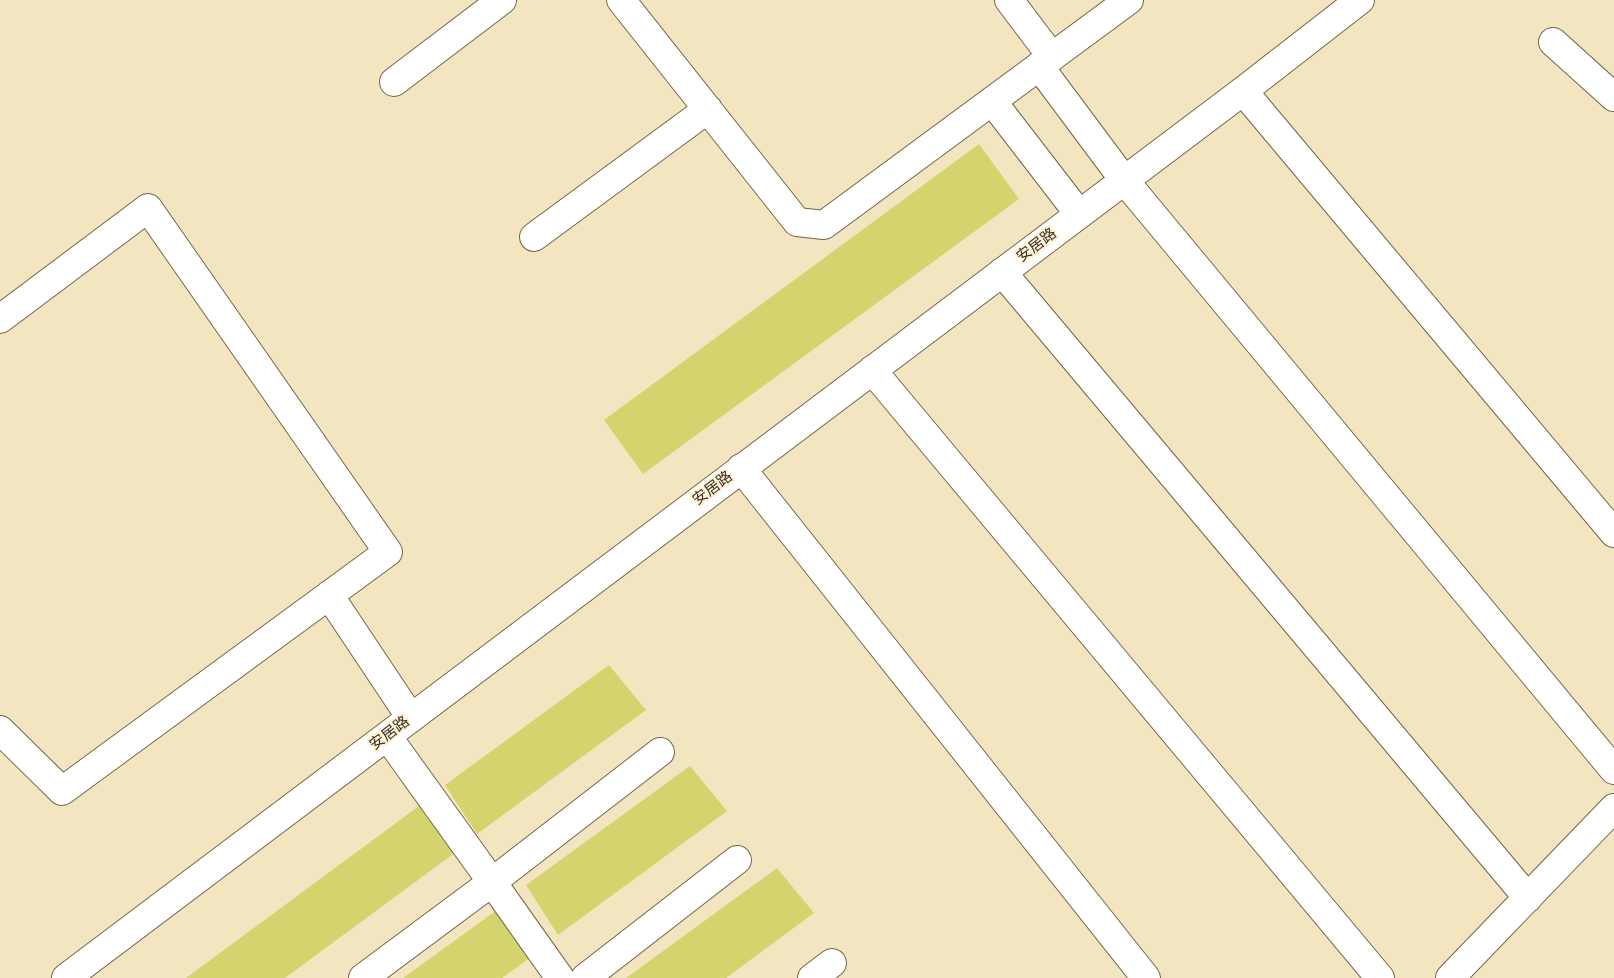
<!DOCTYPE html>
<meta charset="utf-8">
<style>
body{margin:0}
canvas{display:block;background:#f4e5c1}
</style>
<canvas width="1614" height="978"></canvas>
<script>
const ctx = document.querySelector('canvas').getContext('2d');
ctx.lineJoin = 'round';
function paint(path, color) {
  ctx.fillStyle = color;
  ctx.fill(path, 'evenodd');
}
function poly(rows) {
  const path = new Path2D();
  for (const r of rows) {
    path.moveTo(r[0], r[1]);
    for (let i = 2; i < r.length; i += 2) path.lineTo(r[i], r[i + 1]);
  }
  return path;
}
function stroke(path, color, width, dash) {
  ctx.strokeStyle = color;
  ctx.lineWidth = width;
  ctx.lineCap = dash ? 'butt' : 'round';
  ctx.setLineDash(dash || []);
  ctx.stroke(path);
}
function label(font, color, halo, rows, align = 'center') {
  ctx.font = font + ' Jost,"Noto Sans SC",sans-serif';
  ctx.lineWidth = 4.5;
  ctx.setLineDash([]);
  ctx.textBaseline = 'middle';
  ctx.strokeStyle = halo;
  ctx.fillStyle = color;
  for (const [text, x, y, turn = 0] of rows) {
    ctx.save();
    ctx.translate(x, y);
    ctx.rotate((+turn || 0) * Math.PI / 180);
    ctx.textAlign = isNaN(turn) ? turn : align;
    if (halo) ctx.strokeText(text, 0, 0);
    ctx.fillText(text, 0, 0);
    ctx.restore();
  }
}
const building = poly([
 [979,144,1019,199,643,474,604,420],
 [609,665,646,710,477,834,445,785],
 [690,766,727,811,558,935,526,885],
 [423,803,460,849,285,978,186,978],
 [777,868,814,913,726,978,626,978],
 [501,907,538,952,502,978,403,978]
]);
const minor = poly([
 [621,0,797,222,824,225,1129,0],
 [1009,0,1052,57],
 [1553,42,1614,97],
 [1039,66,1124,180,1614,770],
 [394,82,502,0],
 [1243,91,1614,533],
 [992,101,1079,214],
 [534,237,708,109],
 [1002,272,1528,898],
 [0,319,148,208,388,552,62,791,0,730],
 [872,370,1380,978],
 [741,468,1146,978],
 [329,595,411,718],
 [66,978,1243,91,1360,0],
 [363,978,492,882,387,736],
 [560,978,492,882,660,752],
 [585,978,737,860],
 [812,978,832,963],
 [1450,978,1614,808]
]);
const streetNames = [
 ["安居路",1037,246,-37],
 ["安居路",713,489,-37],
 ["安居路",390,734,-37]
];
paint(building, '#d4d46f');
stroke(minor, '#736546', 30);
stroke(minor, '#fff', 28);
label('15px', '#373123', '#fff2d6', streetNames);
</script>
